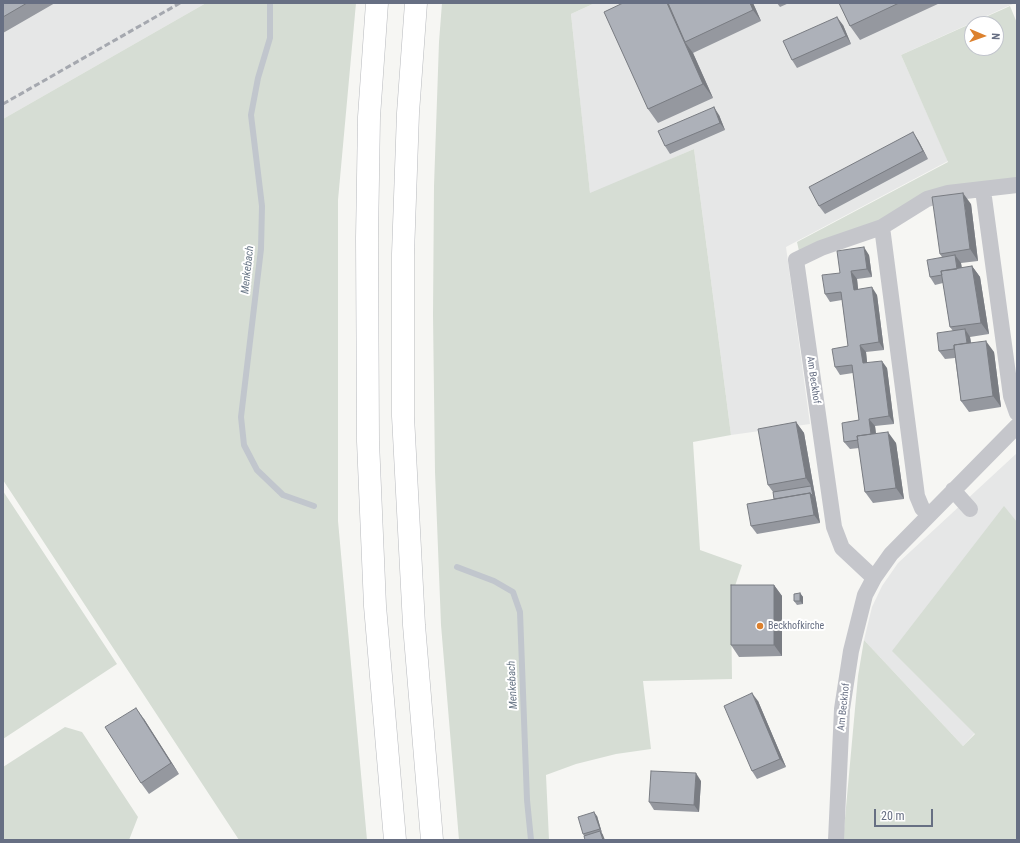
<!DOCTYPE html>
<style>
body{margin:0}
#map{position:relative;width:1020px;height:843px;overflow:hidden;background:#f6f6f3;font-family:"Roboto Condensed",sans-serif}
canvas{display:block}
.frame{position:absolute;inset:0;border:4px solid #676f83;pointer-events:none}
.north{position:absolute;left:964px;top:16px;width:40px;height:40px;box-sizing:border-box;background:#fff;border:1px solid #c2c5cd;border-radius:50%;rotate:92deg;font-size:11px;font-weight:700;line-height:16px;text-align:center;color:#676f83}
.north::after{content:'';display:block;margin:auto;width:14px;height:18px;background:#dc812e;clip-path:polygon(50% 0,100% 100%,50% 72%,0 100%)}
.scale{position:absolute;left:874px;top:809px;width:59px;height:18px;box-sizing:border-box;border:2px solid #676f83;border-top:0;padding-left:5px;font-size:12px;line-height:14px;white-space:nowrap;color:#676f83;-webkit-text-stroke:3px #fff;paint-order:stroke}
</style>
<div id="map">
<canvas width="1020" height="843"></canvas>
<div class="frame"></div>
<div class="north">N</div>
<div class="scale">20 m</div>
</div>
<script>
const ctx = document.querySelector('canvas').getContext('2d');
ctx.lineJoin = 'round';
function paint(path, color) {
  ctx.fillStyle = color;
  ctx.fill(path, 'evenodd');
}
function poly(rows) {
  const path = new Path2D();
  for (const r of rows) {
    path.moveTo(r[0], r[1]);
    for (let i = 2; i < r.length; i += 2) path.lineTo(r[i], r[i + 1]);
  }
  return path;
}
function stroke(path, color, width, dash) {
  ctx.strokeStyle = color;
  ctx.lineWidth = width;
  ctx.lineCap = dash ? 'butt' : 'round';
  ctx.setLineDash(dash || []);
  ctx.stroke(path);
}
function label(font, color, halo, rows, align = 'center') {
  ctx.font = font + ' "Roboto Condensed",sans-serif';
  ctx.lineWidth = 4;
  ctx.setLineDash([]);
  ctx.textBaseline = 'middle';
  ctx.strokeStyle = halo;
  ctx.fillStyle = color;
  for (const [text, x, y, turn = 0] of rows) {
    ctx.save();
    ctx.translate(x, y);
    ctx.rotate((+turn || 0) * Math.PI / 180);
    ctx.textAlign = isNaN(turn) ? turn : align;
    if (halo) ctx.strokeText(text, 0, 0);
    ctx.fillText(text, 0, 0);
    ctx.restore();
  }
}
const built = poly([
 [3,3,206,3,3,119],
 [595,3,1015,3,901,55,948,161,786,247,810,424,731,435,694,149,590,194,571,14],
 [1017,453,1017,687,963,746,864,640,872,607,882,586,898,563]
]);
const green = poly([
 [206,3,356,3,338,200,338,521,367,840,239,840,3,480,3,119],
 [442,3,595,3,571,14,590,193,694,149,731,435,693,442,700,550,742,565,731,598,732,679,643,681,651,749,616,754,576,764,546,775,549,840,459,840,441,625,435,472,433,315,434,186,439,42],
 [1010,6,1017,23,1017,178,896,214,799,251,797,242,948,162,901,55],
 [972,24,996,24,996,48,972,48],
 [3,491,117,664,3,739],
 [1004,506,1017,522,1017,840,843,840,858,676,864,640,963,746,975,734,892,651],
 [65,727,82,732,138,817,129,840,3,840,3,767]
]);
const stream = poly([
 [270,3,270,38,258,78,251,115,262,206,261,249,241,417,244,445,257,470,283,495,314,506],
 [457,567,494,581,513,592,520,612,527,800,531,840]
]);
const street = poly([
 [983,190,1011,396,1017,413],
 [882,227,917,496,922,508,929,515],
 [953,490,970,509],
 [874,578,842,548,834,527,796,260,821,248,882,227,927,199,948,193,1017,185],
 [836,840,842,709,851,651,865,595,874,578,891,554,1017,426]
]);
const highway = poly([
 [377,3,369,117,367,238,368,441,375,606,395,840],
 [416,3,408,113,403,254,403,416,414,625,432,840]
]);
const rail = poly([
 [3,104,180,3]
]);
const wall = poly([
 [3,3,55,3,3,33],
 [623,3,753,3,761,21,693,53,713,98,658,123,648,109],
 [777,3,789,3,780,7],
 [839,3,940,3,860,40,850,26],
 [843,25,851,44,797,68,792,60],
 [719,115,725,130,670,154,665,146],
 [918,140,928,159,825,214,819,206],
 [971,204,978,261,961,263,962,268,972,266,980,277,989,334,970,337,971,343,994,352,1001,407,969,412,961,401,955,358,945,359,939,351,953,331,950,327,943,283,935,285,930,277,942,257,940,254],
 [869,255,872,277,857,279,858,289,877,295,884,350,866,352,867,363,887,368,894,424,875,426,876,433,896,443,904,499,873,503,865,492,859,448,850,449,844,442,859,420,853,373,840,375,835,367,848,346,842,300,830,302,825,294],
 [796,422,804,433,820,523,757,534,751,526,774,499,773,492,768,485],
 [774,585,782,596,782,656,739,657,731,645],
 [800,593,803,597,803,604,797,605,794,601],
 [758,701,786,767,757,779,752,771],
 [144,719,179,774,149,794,141,783],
 [701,781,699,812,654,810,649,802],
 [597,816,602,833,603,835,584,836,583,834]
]);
const shadedWall = poly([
 [667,3,671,3,685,42,693,53,713,98,703,84],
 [750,3,753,3,761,21,753,10],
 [837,17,843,25,851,44,846,36],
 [714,107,719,115,725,130,720,123],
 [913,132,918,140,928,159,923,151],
 [963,193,971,204,978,261,970,249],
 [864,247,869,255,872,277,867,269],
 [955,255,961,263,963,280,958,273],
 [972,266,980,277,989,334,981,323],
 [851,271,857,279,859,298,854,290],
 [872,287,877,295,884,350,879,342],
 [965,329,970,337,973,355,968,347],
 [986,341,994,352,1001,407,993,396],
 [860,345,866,352,868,371,863,363],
 [882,361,887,368,894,424,889,416],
 [869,419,875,426,877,445,872,438],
 [796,422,804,433,814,490,806,478],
 [888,432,896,443,904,499,896,488],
 [811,486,814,490,816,500,813,496],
 [810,493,816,500,820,523,814,515],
 [774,585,782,596,782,656,774,645],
 [800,593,803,597,803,604,800,601],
 [752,693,758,701,786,767,780,759],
 [136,708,144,719,179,774,171,763],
 [696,773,701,781,699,812,694,805],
 [594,812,597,816,602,833,600,829],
 [600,831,603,835,605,840,603,840]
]);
const building = poly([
 [3,3,27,3,3,17,3,3],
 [623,3,667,3,703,84,648,109,604,12,623,3],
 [668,3,750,3,753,10,685,42,668,3],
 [839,3,899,3,850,26,839,3],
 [837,17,846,36,792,60,783,41,837,17],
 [714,107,720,123,665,146,658,131,714,107],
 [913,132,923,151,819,206,809,187,913,132],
 [963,193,970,249,940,254,932,197,963,193],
 [864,247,867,269,851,271,854,290,872,287,879,342,860,345,863,363,882,361,889,416,869,419,871,434,857,436,858,440,844,442,842,423,859,420,852,365,835,367,832,349,848,346,841,292,825,294,822,275,840,273,837,251,864,247],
 [955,255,957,269,941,271,942,275,930,277,927,260,955,255],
 [972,266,981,323,950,327,941,271,972,266],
 [965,329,967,343,954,345,954,349,939,351,937,333,965,329],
 [986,341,993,396,961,401,954,345,986,341],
 [796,422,806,478,768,485,758,429,796,422],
 [888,432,896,488,865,492,857,436,888,432],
 [811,486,813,496,810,493,774,499,773,492,811,486],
 [810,493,814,515,751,526,747,504,810,493],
 [731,585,774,585,774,645,731,645,731,585],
 [800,593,800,601,794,601,794,594,800,593],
 [752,693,780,759,752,771,724,706,752,693],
 [136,708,171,763,141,783,105,727,136,708],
 [651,771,696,773,694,805,649,802,651,771],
 [594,812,600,829,583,834,578,817,594,812],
 [600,831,603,840,585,840,584,836,600,831]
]);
const markers = [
 [760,626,4,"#dc812e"]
];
const streetNames = [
 ["Am Beckhof",813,380,82],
 ["Am Beckhof",844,707,-84]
];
const poiNames = [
 ["Beckhofkirche",768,626]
];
const waterNames = [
 ["Menkebach",248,270,-84],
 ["Menkebach",513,685,-93]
];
paint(built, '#e6e7e7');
paint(green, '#d6ddd4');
stroke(stream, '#c1c6cd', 6);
stroke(highway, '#b7b9bd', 23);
stroke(street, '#c5c6cb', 16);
stroke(highway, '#fff', 22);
stroke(rail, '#a5a8af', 3, [6, 3]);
paint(wall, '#95989f');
paint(shadedWall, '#797c82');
paint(building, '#adb1b9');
stroke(building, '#797c82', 1);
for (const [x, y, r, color] of markers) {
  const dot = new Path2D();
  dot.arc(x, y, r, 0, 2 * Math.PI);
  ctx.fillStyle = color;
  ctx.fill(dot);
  stroke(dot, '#fff', 1.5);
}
label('10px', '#676f83', '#fff', streetNames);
label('10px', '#676f83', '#fff', poiNames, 'left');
label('italic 11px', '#687686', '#fff', waterNames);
</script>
